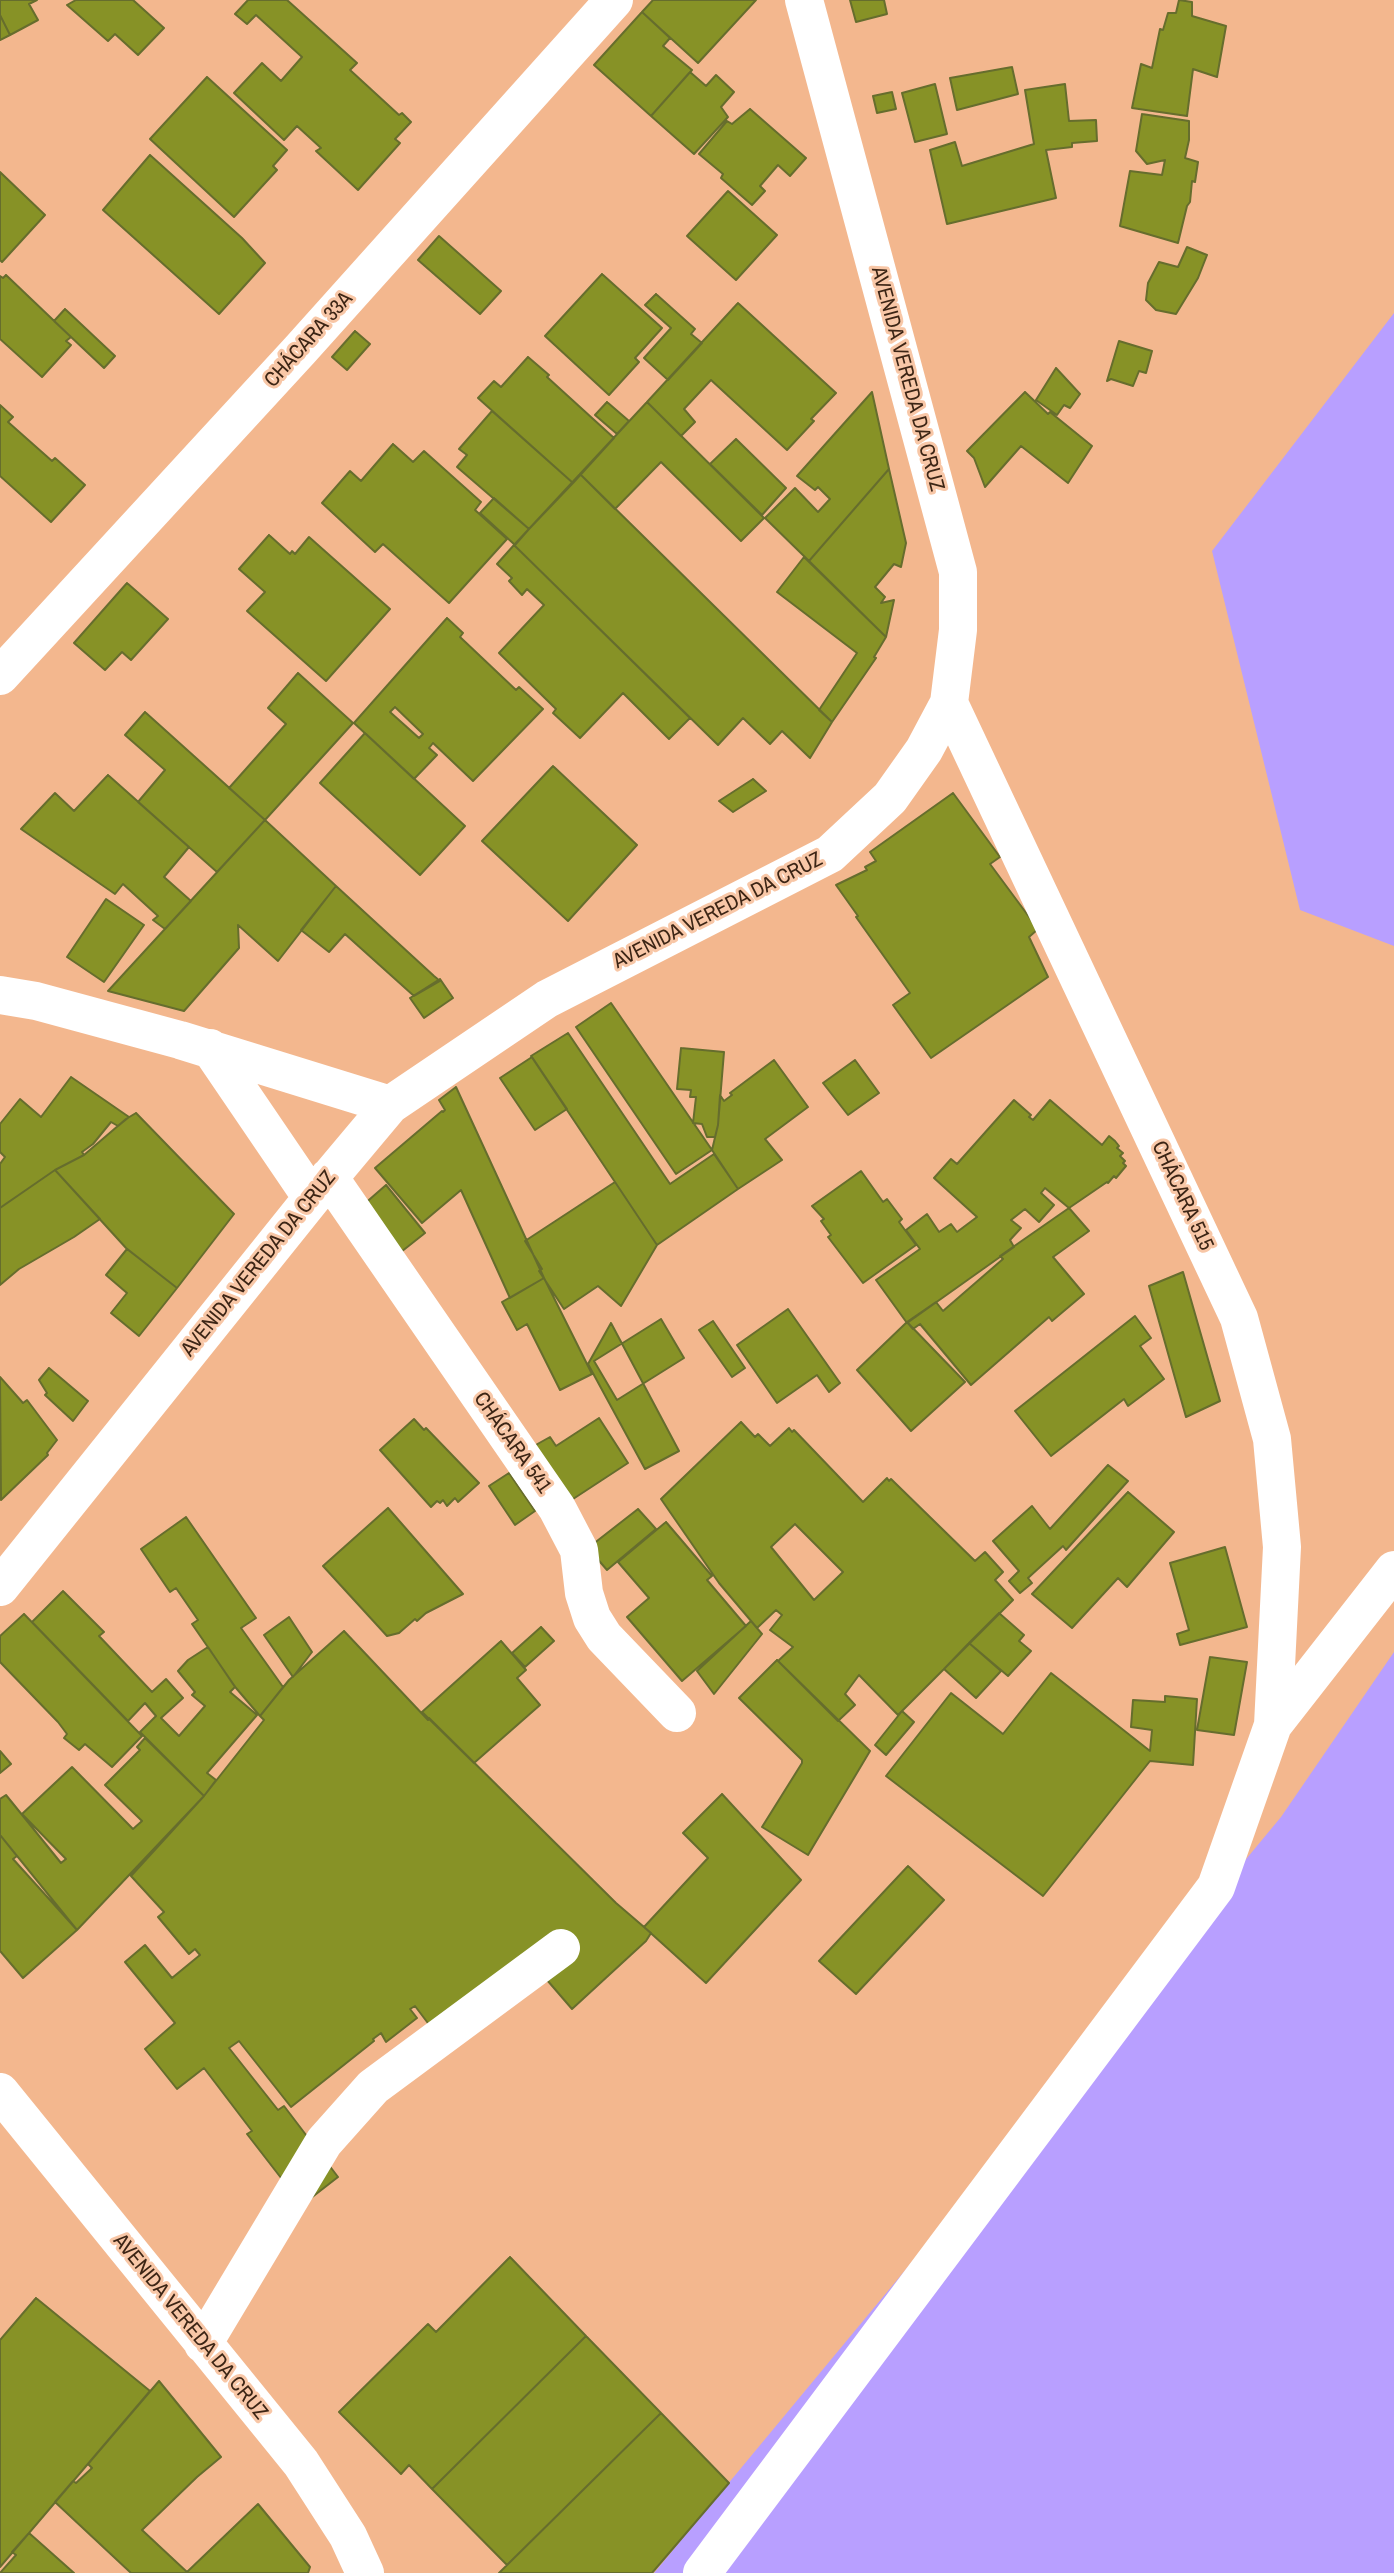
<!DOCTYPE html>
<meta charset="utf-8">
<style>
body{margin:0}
canvas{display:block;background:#f3b78e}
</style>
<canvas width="1394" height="2573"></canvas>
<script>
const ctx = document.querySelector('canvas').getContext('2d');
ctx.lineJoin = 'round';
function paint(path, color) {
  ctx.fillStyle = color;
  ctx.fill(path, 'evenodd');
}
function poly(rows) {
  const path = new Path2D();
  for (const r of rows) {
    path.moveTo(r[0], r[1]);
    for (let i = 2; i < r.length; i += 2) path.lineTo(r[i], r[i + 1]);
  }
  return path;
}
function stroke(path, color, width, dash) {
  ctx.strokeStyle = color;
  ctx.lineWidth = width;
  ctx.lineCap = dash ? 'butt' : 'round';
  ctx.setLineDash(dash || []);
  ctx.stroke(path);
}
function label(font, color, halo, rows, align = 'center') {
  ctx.font = font + ' "Archivo Narrow",sans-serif';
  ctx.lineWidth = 6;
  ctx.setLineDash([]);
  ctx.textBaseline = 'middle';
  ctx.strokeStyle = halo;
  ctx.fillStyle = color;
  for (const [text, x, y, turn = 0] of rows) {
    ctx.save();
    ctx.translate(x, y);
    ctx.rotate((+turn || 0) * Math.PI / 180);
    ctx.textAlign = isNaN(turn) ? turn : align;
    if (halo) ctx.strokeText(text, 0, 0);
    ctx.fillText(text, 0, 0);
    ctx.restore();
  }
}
const green = poly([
 [1394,313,1394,946,1300,910,1212,551],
 [1394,1652,1394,2573,654,2573,1281,1817]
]);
const building = poly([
 [0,0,37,0,29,4,38,20,10,35,0,15,0,0],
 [76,0,133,0,164,28,138,55,115,34,108,41,67,5,76,0],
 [248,0,287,0,357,63,350,70,399,115,402,113,411,122,395,139,400,143,358,190,316,151,321,148,297,126,284,140,234,93,262,63,281,81,302,57,256,15,247,24,235,14,248,0],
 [653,0,756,0,698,63,642,12,653,0],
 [850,0,884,0,887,14,856,22,850,0],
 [1179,0,1192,2,1192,16,1226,26,1217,77,1193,69,1187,116,1132,108,1141,64,1152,68,1160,29,1163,30,1168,13,1176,13,1179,0],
 [642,12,670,38,663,46,692,70,651,116,594,65,642,12],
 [0,15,10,35,0,40,0,15],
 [1012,67,1018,94,957,110,950,78,1012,67],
 [690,72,706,86,716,75,734,92,721,107,728,117,694,154,651,116,690,72],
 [207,77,287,150,273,166,277,170,234,217,150,139,207,77],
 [935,84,947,134,915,142,902,93,935,84],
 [1065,84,1069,121,1096,120,1097,141,1072,143,1072,147,1046,150,1056,198,947,224,930,150,955,142,962,166,1034,144,1025,90,1065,84],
 [892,92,896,109,877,113,873,96,892,92],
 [750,109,806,158,790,176,778,165,760,186,765,191,752,205,721,178,723,174,699,154,727,121,732,124,750,109],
 [1142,114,1189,121,1189,140,1185,158,1198,162,1195,182,1192,181,1190,202,1187,206,1178,243,1120,226,1130,171,1162,175,1165,160,1147,164,1136,151,1142,114],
 [150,155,242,238,265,263,219,314,103,210,150,155],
 [0,172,45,215,2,262,0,260,0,172],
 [728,191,777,235,736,280,687,236,728,191],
 [439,236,501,291,480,314,418,260,439,236],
 [1187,247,1207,255,1198,278,1176,314,1156,310,1146,300,1148,283,1159,262,1178,267,1187,247],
 [602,274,662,328,635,358,639,362,609,395,545,336,602,274],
 [6,275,71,337,66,341,71,345,42,377,0,339,0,276,3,278,6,275],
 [656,294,695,329,691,334,702,343,668,380,644,358,671,328,645,305,656,294],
 [738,303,836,393,811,419,814,421,787,450,711,380,684,409,695,422,681,436,647,402,738,303],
 [65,309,115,356,104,368,54,321,65,309],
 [355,331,370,344,347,370,332,357,355,331],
 [1119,341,1152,351,1146,373,1139,371,1133,386,1111,379,1107,381,1119,341],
 [528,357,549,375,547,377,614,438,573,483,478,398,494,381,501,387,528,357],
 [1056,368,1080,394,1070,408,1064,405,1057,415,1036,400,1056,368],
 [872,392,889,469,809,561,765,518,795,488,818,512,830,499,818,487,815,490,797,476,872,392],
 [1025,392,1048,414,1050,412,1092,446,1068,483,1021,446,985,487,974,458,967,451,1025,392],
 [607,402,629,421,617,434,595,415,607,402],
 [647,402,764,518,741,541,661,462,615,509,580,474,647,402],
 [0,405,13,417,8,422,52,461,55,458,85,485,51,522,0,476,0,405],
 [492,411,573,483,529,529,457,467,467,455,459,449,492,411],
 [736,439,786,488,762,515,710,464,736,439],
 [393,444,413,462,424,451,481,502,475,510,507,539,449,603,383,544,375,552,322,503,350,471,361,481,393,444],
 [889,469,906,543,901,567,894,564,875,587,885,597,881,603,894,600,886,637,809,561,889,469],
 [580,474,832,722,810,758,782,731,770,744,743,718,718,745,514,545,580,474],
 [494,498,529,529,515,545,480,513,494,498],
 [269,535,290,554,292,551,295,554,309,537,390,609,326,681,247,611,265,592,239,569,269,535],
 [514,545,690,718,669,739,623,693,580,738,553,713,556,709,499,653,544,605,527,589,522,595,509,581,512,578,497,564,514,545],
 [804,557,886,637,874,657,876,658,832,722,819,710,857,653,777,592,804,557],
 [127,583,168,619,131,660,122,652,105,670,74,643,127,583],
 [447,618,463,633,460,637,516,690,519,687,543,709,473,781,433,743,429,748,437,755,414,779,354,723,447,618],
 [395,707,423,734,419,738,390,712,395,707],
 [298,673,353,723,265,820,229,788,286,724,268,708,298,673],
 [145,712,265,820,217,872,138,802,165,770,125,735,145,712],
 [365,733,465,826,420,875,320,783,365,733],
 [553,766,637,845,568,921,482,841,553,766],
 [108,775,189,847,164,877,191,901,165,929,153,920,158,916,123,884,115,894,21,829,55,793,74,811,108,775],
 [753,779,766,791,733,812,719,801,753,779],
 [953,793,1000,857,990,864,1038,929,1029,937,1048,977,931,1058,893,1005,910,993,856,917,858,916,836,885,867,870,865,867,876,861,870,852,953,793],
 [265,820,336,886,278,961,238,925,239,948,184,1011,108,991,265,820],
 [336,886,434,976,440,981,414,996,345,934,329,952,301,930,336,886],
 [106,899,144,925,104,982,67,957,106,899],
 [440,979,453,998,424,1018,410,998,440,979],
 [611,1003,712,1150,676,1174,576,1027,611,1003],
 [568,1033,670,1184,714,1154,738,1189,657,1245,531,1056,568,1033],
 [681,1048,724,1052,718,1125,715,1137,707,1137,702,1124,693,1123,696,1097,690,1097,691,1090,677,1089,681,1048],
 [532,1057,567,1109,535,1130,500,1078,532,1057],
 [774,1060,808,1107,765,1139,782,1160,738,1189,712,1150,718,1125,720,1095,724,1101,732,1095,730,1093,774,1060],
 [855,1060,879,1093,848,1115,823,1083,855,1060],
 [71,1077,129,1117,118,1126,111,1122,93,1144,82,1152,84,1155,55,1170,0,1208,0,1164,5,1157,0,1152,0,1124,20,1099,41,1117,71,1077],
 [456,1087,544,1278,510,1298,461,1190,422,1223,375,1168,442,1111,443,1112,445,1110,439,1100,456,1087],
 [1014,1100,1031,1115,1029,1117,1033,1120,1050,1100,1102,1145,1109,1136,1115,1141,1119,1146,1117,1148,1123,1153,1120,1156,1125,1161,1123,1163,1126,1166,1116,1178,1114,1176,1108,1183,1107,1182,1069,1208,1045,1188,1041,1193,1054,1205,1039,1222,1025,1209,1011,1220,1021,1228,1010,1240,1014,1247,907,1323,876,1280,920,1249,906,1230,927,1214,939,1232,951,1224,957,1232,977,1217,934,1178,951,1159,957,1164,1014,1100],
 [136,1113,234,1214,177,1288,126,1248,55,1170,84,1155,126,1119,136,1113],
 [55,1170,100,1219,74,1237,19,1269,0,1285,0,1208,55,1170],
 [861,1171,883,1202,887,1199,902,1219,899,1222,916,1245,863,1283,828,1237,831,1235,821,1221,824,1219,812,1206,861,1171],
 [615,1182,657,1245,621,1306,598,1286,564,1309,539,1271,542,1269,525,1241,615,1182],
 [386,1185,425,1233,401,1252,362,1206,386,1185],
 [1069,1208,1089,1231,1053,1257,1084,1294,1052,1321,1049,1317,971,1385,920,1324,913,1329,907,1322,936,1302,943,1311,1003,1259,1000,1256,1069,1208],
 [127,1249,177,1288,139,1336,111,1313,127,1293,106,1275,127,1249],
 [1183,1272,1220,1401,1186,1417,1149,1286,1183,1272],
 [544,1278,592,1374,560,1390,527,1324,517,1330,502,1302,544,1278],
 [788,1309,840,1383,829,1392,817,1375,777,1403,737,1345,788,1309],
 [1135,1316,1151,1338,1140,1346,1164,1379,1128,1406,1124,1399,1051,1456,1015,1411,1135,1316],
 [661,1319,684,1358,617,1400,594,1361,661,1319],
 [713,1321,745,1368,732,1377,699,1330,713,1321],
 [907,1322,965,1382,911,1431,857,1370,907,1322],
 [611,1323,679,1451,645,1469,588,1364,611,1323],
 [49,1368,88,1401,73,1421,45,1395,47,1393,39,1380,49,1368],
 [0,1377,23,1403,27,1400,57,1440,47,1453,48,1455,1,1500,0,1377],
 [599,1418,628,1463,570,1501,525,1451,550,1437,556,1446,599,1418],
 [414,1419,424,1430,426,1428,479,1483,458,1502,455,1498,447,1506,443,1500,440,1503,437,1501,431,1507,380,1450,414,1419],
 [741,1422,755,1437,758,1434,770,1446,789,1428,792,1432,794,1430,863,1502,887,1478,889,1481,891,1479,975,1561,985,1552,1003,1572,995,1580,1013,1600,898,1715,859,1675,845,1694,855,1705,838,1721,778,1661,793,1647,770,1630,782,1615,776,1610,757,1628,719,1583,661,1499,741,1422],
 [795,1524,843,1572,814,1600,771,1547,795,1524],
 [1108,1465,1128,1481,1066,1550,1063,1546,1028,1578,1032,1583,1020,1593,1009,1581,1019,1571,993,1541,1032,1506,1050,1529,1108,1465],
 [509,1473,535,1511,515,1525,489,1486,509,1473],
 [1128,1492,1174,1532,1127,1587,1118,1578,1072,1628,1032,1594,1128,1492],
 [388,1508,463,1594,426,1613,417,1621,415,1619,399,1633,387,1636,323,1566,388,1508],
 [638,1509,656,1529,607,1570,588,1548,638,1509],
 [186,1517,256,1618,241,1628,283,1687,260,1716,236,1688,192,1624,198,1620,176,1588,170,1592,141,1549,186,1517],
 [666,1522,712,1576,707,1580,746,1626,682,1681,627,1617,649,1598,618,1562,666,1522],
 [1225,1547,1247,1627,1180,1645,1177,1634,1189,1630,1170,1563,1225,1547],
 [63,1591,104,1632,99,1636,152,1692,166,1679,183,1698,161,1718,179,1736,205,1706,192,1695,195,1692,178,1671,188,1660,208,1647,235,1687,230,1692,257,1715,207,1773,216,1780,204,1796,140,1732,156,1716,145,1703,128,1721,32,1622,63,1591],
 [999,1613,1024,1635,1019,1641,1031,1651,1008,1676,969,1643,999,1613],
 [24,1614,142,1736,112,1767,85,1744,79,1750,64,1738,67,1734,58,1722,0,1662,0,1636,24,1614],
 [289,1617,312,1652,293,1677,264,1635,289,1617],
 [751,1621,762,1634,714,1694,697,1671,751,1621],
 [541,1627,554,1641,525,1667,512,1653,541,1627],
 [344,1631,428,1720,429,1718,616,1903,651,1933,646,1941,572,2009,541,1973,446,2047,415,2006,410,2009,417,2018,386,2042,381,2033,373,2039,374,2041,291,2107,239,2041,229,2048,278,2110,284,2106,338,2177,302,2205,247,2134,252,2131,204,2068,177,2089,145,2049,175,2023,125,1962,145,1945,172,1978,200,1955,195,1949,189,1954,158,1917,164,1912,131,1876,204,1796,264,1720,260,1716,289,1680,344,1631],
 [501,1641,526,1670,517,1678,540,1705,474,1763,422,1712,501,1641],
 [969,1643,1001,1671,976,1698,944,1669,969,1643],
 [1210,1657,1247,1662,1234,1735,1197,1730,1210,1657],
 [777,1660,870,1751,808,1855,762,1827,802,1763,802,1760,739,1698,777,1660],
 [1051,1673,1150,1751,1152,1730,1131,1727,1133,1700,1165,1702,1165,1696,1197,1699,1193,1765,1150,1761,1043,1896,886,1776,951,1693,1003,1734,1051,1673],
 [902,1711,914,1722,886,1755,875,1745,902,1711],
 [145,1738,204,1796,77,1930,0,1835,0,1799,6,1795,61,1863,66,1859,22,1814,72,1767,133,1829,142,1821,105,1785,140,1750,137,1747,145,1738],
 [0,1751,11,1764,0,1773,0,1751],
 [722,1794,801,1880,706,1983,644,1927,708,1858,683,1833,722,1794],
 [0,1835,17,1856,13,1859,77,1930,23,1978,0,1951,0,1835],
 [908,1866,944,1900,856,1994,819,1961,908,1866],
 [510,2257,586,2336,432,2489,409,2465,401,2474,339,2412,428,2324,436,2332,510,2257],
 [36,2298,150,2391,0,2567,0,2340,36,2298],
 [586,2336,661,2413,507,2565,432,2489,586,2336],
 [159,2381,221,2457,197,2477,142,2530,187,2572,258,2504,310,2567,308,2573,131,2573,55,2502,73,2481,76,2483,92,2468,88,2464,159,2381],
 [661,2413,729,2483,652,2573,499,2573,661,2413],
 [29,2533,74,2573,0,2573,16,2555,12,2552,29,2533]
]);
const minor = poly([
 [0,676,300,350,614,0],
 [949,703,1239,1318,1272,1439,1282,1547,1273,1725],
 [0,995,36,1001,180,1040,390,1105],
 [210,1048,312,1198],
 [329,1177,557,1508,579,1550,584,1593,592,1618,604,1637,677,1713],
 [0,1587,312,1198,390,1105,547,999,830,854,890,798,924,750,949,703,958,630,958,572,804,0],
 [0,2092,301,2463,348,2536,365,2573],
 [203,2344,324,2142,373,2087,561,1948],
 [702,2573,1216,1887,1273,1725,1394,1570]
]);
const streetNames = [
 ["CHÁCARA 33A",309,340,-48],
 ["AVENIDA VEREDA DA CRUZ",907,379,75],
 ["AVENIDA VEREDA DA CRUZ",718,911,-27],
 ["CHÁCARA 515",1182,1196,65],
 ["AVENIDA VEREDA DA CRUZ",259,1264,-51],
 ["CHÁCARA 541",512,1443,55],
 ["AVENIDA VEREDA DA CRUZ",190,2327,51]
];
paint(green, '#b89fff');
paint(building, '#879226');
stroke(building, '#666d2d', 2);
stroke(minor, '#fff', 38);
label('21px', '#3c2515', '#f8c7a7', streetNames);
</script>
